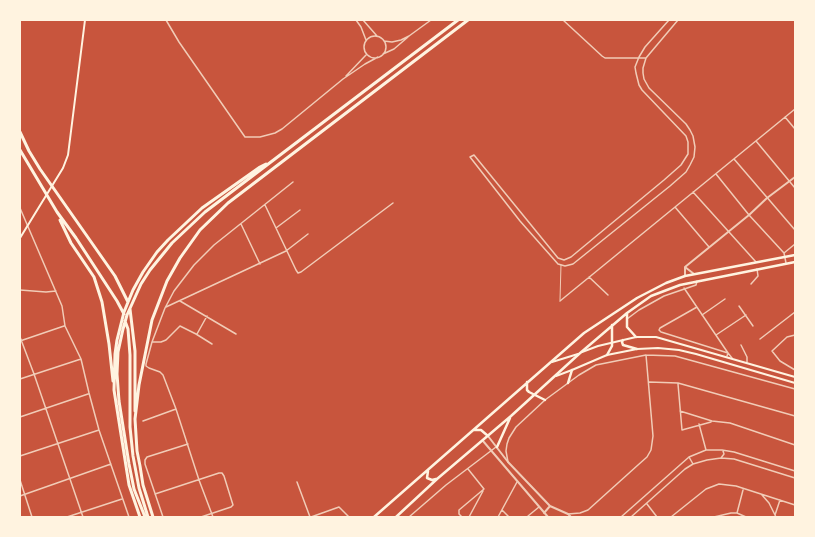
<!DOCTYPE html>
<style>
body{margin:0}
#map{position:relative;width:815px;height:537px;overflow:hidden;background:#c8553d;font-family:"Golos Text",sans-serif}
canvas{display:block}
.frame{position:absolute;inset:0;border:21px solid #fff3e0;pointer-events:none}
</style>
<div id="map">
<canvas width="815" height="537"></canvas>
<div class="frame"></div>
</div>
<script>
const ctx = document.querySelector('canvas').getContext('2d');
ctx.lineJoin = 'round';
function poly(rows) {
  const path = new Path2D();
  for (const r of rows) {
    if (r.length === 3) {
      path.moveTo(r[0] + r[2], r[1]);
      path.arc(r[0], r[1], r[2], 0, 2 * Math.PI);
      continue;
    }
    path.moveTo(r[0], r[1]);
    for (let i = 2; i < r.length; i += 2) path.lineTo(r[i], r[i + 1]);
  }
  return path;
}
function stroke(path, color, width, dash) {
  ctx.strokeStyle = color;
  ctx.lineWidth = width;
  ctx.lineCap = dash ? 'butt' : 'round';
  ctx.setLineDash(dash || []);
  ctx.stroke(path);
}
const pedestrian = poly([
 [560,300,561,265]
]);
const minor = poly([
 [166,20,179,42,245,137,260,137,275,133,282,129,343,79,365,64,378,57],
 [356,20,361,27,366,40],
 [363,20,377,36],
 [563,20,602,56,605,58,646,58],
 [669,20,645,47,639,57,635,67,636,73,639,85,642,90,686,136,688,142,688,154,681,165,664,180,571,257,564,260,558,258,474,155,470,157,520,221,558,264,565,266,573,264,670,186,686,172,690,165,694,157,695,147,693,136,690,130,686,124,649,88,644,79,643,73,643,68,646,58,678,20],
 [375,47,11],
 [384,41,392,42,401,40,409,36,431,20],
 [383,54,394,49,408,37],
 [346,76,366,55],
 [785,117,795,129],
 [756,141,795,188],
 [734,159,795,230],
 [716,174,749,215,784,253,786,263],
 [693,192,756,262],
 [265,205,296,270,298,273,301,272,393,203],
 [675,207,709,247],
 [20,208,62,306,65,326,81,359,89,393,99,430,129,517],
 [241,224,260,264],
 [276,228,300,210],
 [784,253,795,244],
 [589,277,608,295],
 [751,284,758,276,757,269],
 [684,288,728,353,732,358],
 [20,290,46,292,56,291],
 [180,301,236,334],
 [560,301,795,109],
 [739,306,753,326],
 [166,307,286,251,308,234],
 [697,307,660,328,659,330,661,332,728,353,727,356],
 [702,315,725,299],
 [627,319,639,310,664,296,696,285,697,281],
 [197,334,207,316],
 [716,335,746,315],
 [795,335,787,337,772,351,780,361,795,370],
 [20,337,34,374,83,517],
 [760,339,795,312],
 [20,341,64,326],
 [152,342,161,342,166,340,180,326,196,334,212,344],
 [741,345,747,357,747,362],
 [20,379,81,359],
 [649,382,678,383,795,416],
 [678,384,682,430,711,422],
 [680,411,712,421,730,423,795,445],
 [20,417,88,394],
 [143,421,176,409],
 [699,424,706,450],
 [20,456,99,430],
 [689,457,693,464],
 [721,458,724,454,723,451],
 [508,462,506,451,507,444,509,438,516,427,545,400,579,375,596,365,646,355,675,356,795,389],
 [468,469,484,489],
 [20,480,32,517],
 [297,482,310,517],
 [155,494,219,473,222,473,224,476,233,505,231,507,201,517],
 [762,495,769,503,776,517],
 [20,496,111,464],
 [647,504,657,517],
 [502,510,509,517],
 [737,513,743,490],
 [568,514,580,513,588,510,638,465,647,457,651,450,653,436,646,355],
 [775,515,780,500],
 [528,516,539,507],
 [67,517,122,499],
 [163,517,145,464,145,460,147,457,188,444],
 [213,517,199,480,176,409,163,375,160,372,149,368,146,366,146,364,152,342,165,308,174,291,194,265,214,245,293,182],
 [311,517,339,507,349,517],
 [409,517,446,485,496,447],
 [462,517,459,514,459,510,484,489],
 [469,517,483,491],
 [498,517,517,482],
 [621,517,689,457,706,450,722,450,734,452,795,471],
 [631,517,685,469,693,464,707,460,721,458,734,459,795,478],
 [671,517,706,489,719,484,736,486,795,505],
 [714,517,731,513,737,513,746,517]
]);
const tertiary = poly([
 [685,267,749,215,767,198,795,177],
 [685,267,694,274],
 [685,267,685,276],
 [488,436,508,462,550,506,568,514,571,517],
 [483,441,548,517],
 [544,513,550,506]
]);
const secondary = poly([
 [20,238,63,168,68,155,85,20],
 [582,352,598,346,636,337,656,337,795,377],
 [552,362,578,354],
 [556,376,572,370,607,355,637,349,658,348,679,350,696,354,795,383]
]);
const primary = poly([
 [627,313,627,327,636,337],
 [623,340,622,342,623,345,637,349],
 [607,355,612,346,612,325],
 [527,382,527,390,529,392,545,400],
 [568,383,572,370],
 [474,430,481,430,488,436],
 [497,447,510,418],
 [428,471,427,478,432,480,436,479],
 [374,517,584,333,637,298,666,283,685,276,795,255],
 [396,517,437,479,511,416,579,354,627,313,651,296,680,285,795,262]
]);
const motorway = poly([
 [20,132,29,151,40,169,115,276,128,302],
 [20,150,57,212,76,238,117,301,124,314],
 [60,220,71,243,94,277,102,302,109,344,113,381],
 [130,309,135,351,135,411],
 [125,321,128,329,130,355,130,427,133,456,139,488,148,517],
 [140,517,129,485,114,390,115,354,117,340,124,312,133,290,143,272,157,252,168,240,202,208,260,167,266,164],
 [145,517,134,489,129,464,119,401,117,374,118,352,123,329,127,315,141,284,150,270,172,243,205,212,458,20],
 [153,517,143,485,140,466,137,451,135,419,139,385,152,320,167,281,180,258,200,230,228,203,468,20]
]);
stroke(pedestrian, '#f1ccb7', 1);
stroke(minor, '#f1ccb7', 1.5);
stroke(tertiary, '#f1ccb7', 2);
stroke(secondary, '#fff3e0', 2);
stroke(primary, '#fff3e0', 2.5);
stroke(motorway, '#fff3e0', 3);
</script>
